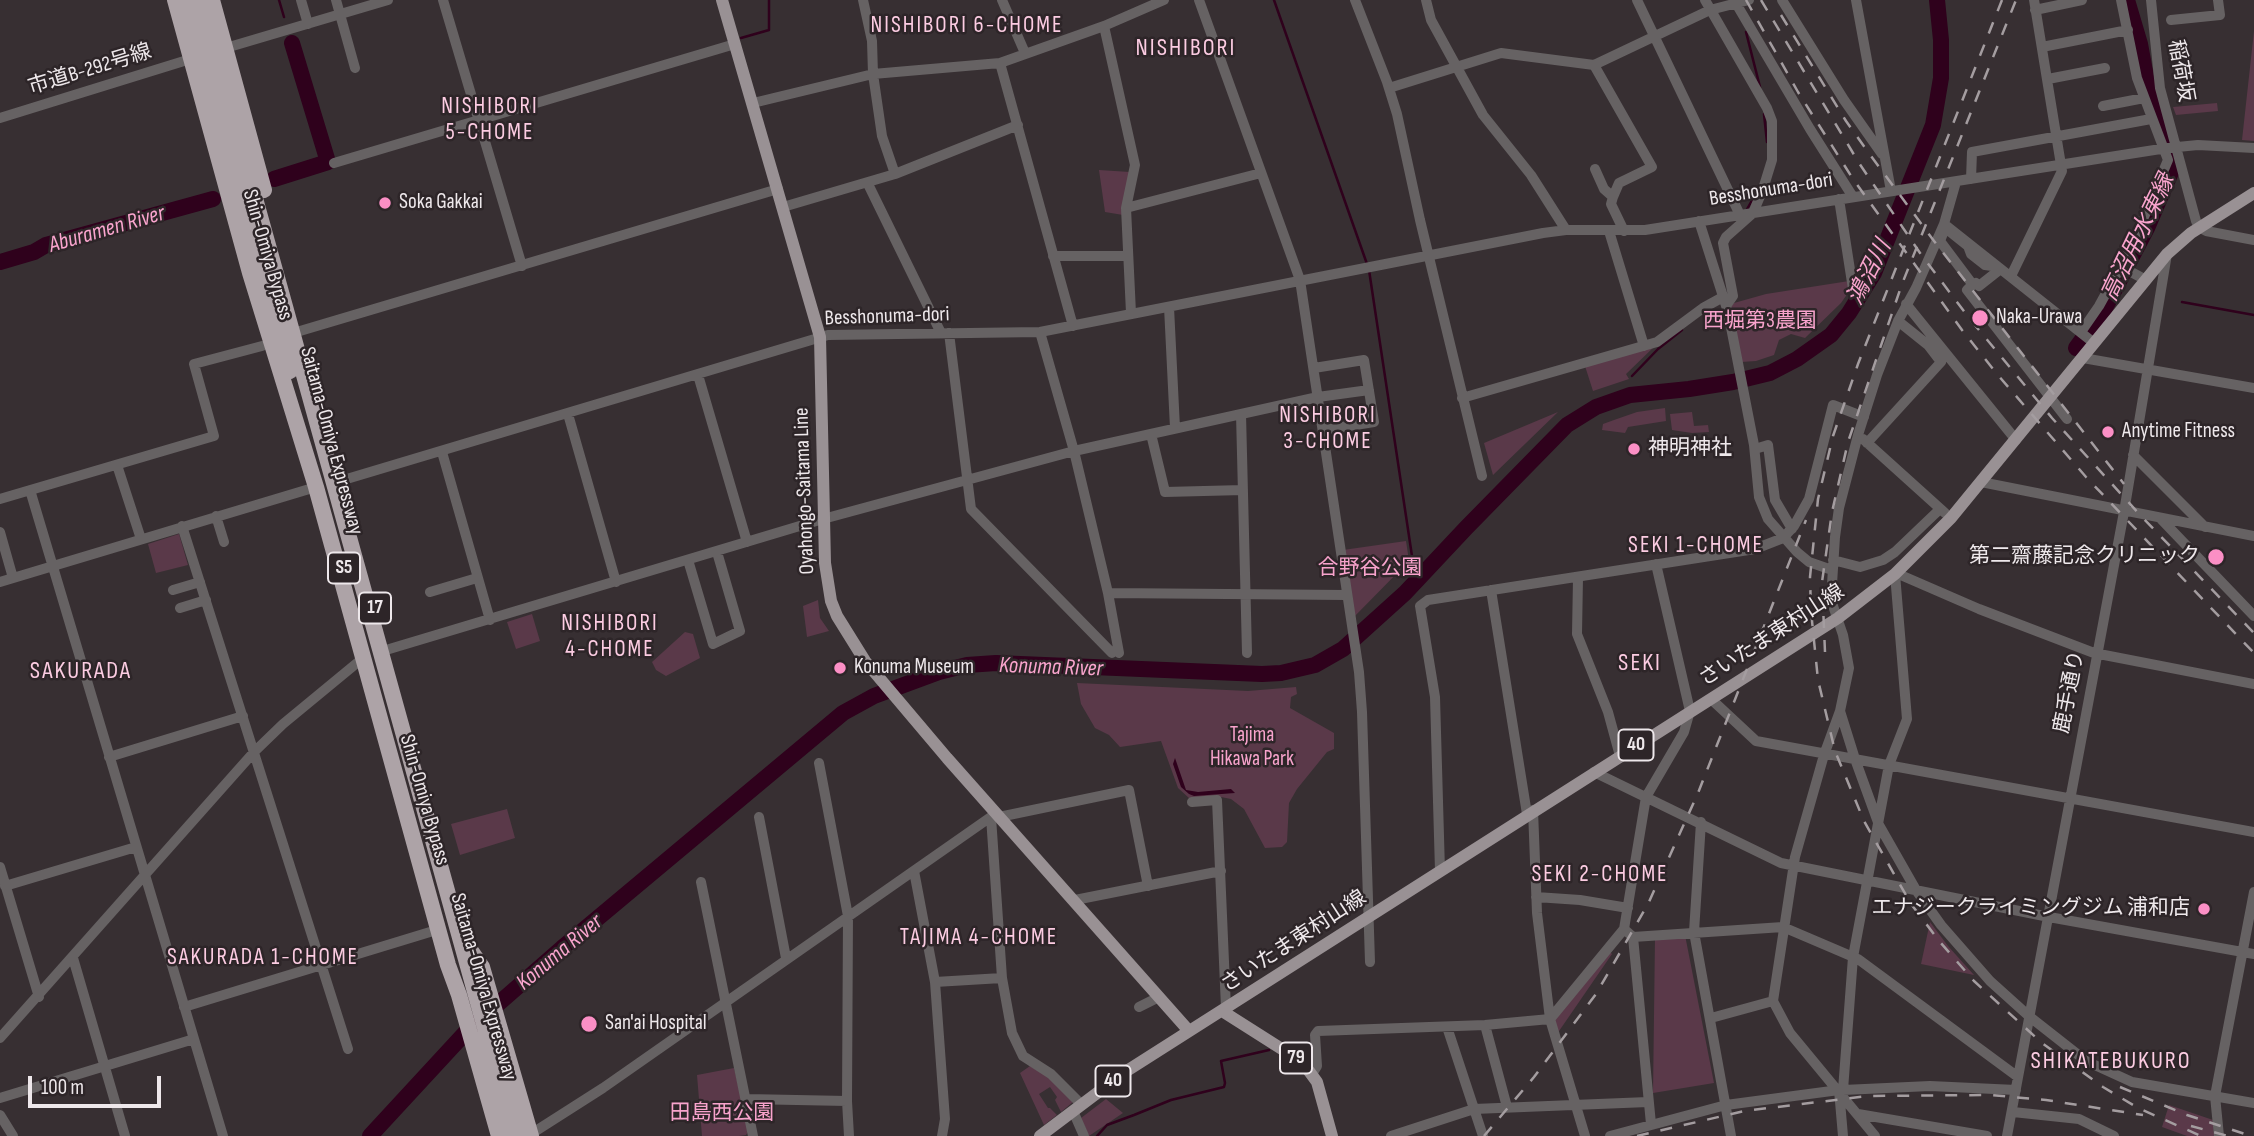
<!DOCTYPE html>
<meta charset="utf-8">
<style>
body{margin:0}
#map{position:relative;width:2254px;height:1136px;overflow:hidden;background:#372f32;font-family:"Sofia Sans Condensed",sans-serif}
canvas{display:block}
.scale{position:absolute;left:28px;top:1076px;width:133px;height:32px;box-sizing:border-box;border:4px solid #eee8eb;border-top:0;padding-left:9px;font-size:21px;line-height:24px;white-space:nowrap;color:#eee8eb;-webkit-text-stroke:5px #2d2528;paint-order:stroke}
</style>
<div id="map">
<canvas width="2254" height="1136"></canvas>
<div class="scale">100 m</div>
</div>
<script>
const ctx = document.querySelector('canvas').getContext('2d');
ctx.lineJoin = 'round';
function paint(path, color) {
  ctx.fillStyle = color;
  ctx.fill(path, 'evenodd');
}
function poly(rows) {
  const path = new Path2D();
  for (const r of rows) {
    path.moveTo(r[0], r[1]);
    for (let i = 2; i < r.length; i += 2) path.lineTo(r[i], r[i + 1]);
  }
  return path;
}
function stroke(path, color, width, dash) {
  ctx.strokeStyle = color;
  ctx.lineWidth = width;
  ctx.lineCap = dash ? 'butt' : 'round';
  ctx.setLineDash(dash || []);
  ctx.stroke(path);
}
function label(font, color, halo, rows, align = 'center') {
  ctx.font = font + ' "Sofia Sans Condensed","Noto Sans JP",sans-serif';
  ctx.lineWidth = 5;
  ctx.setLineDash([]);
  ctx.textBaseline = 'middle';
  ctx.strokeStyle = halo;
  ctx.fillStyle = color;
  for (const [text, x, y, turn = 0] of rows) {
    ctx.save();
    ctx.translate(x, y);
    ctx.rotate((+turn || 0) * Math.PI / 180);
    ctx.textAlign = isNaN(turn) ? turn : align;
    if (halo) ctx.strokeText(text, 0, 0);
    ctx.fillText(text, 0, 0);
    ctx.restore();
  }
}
const green = poly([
 [2254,31,2254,141,2242,140],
 [2217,103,2218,111,2176,115,2173,107],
 [1099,170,1130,172,1123,215,1105,212],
 [1849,281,1850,290,1841,303,1805,338,1791,334,1779,340,1774,355,1756,361,1741,362,1729,308,1734,303,1766,294],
 [1656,345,1626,374,1629,379,1593,391,1585,366],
 [1665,408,1666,421,1628,427,1625,433,1602,430,1603,424,1614,420,1637,412],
 [1558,412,1493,475,1484,443],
 [1692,412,1694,426,1708,425,1709,432,1692,433,1672,430,1670,414],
 [179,534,188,565,156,573,148,544],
 [1406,541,1409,561,1353,618,1343,550],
 [818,600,820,618,829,631,807,637,803,606],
 [532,614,540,641,516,649,507,622],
 [685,632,693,634,700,658,666,676,656,670,652,662],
 [1077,683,1248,691,1296,687,1297,694,1291,697,1290,708,1334,733,1334,749,1327,752,1297,789,1289,803,1287,842,1282,847,1265,848,1244,809,1231,799,1221,797,1189,798,1178,788,1161,741,1120,747,1109,735,1095,728,1081,704],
 [507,809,515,838,460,855,451,824],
 [1930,922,1948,946,1974,975,1921,964],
 [1685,935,1714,1083,1653,1093,1655,937],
 [1610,952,1612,954,1557,1034,1552,1020],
 [1030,1066,1047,1076,1073,1102,1061,1112,1055,1100,1057,1097,1050,1087,1039,1094,1048,1108,1050,1108,1057,1115,1044,1125,1020,1073],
 [734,1068,749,1130,746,1135,739,1136,702,1136,697,1075],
 [1106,1099,1123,1113,1089,1136,1081,1118],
 [2169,1105,2213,1120,2214,1136,2187,1136,2162,1127]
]);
const water = poly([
 [1175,758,1186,790,1198,792,1231,789,1235,793,1194,796,1189,794,1181,787,1173,764]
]);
const stream = poly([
 [279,0,284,17],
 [1274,0,1367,264],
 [1746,32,1760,87],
 [741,38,769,30,769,0],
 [1764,114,1767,142],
 [327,158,331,157],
 [1746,211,1755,195],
 [1369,270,1412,556],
 [2182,302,2254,315],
 [1632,376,1658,349,1682,330],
 [1422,566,1422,574],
 [1097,1136,1107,1125,1134,1115,1171,1100,1224,1087,1225,1083,1221,1061,1269,1050]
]);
const river = poly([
 [274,179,328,162,292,43],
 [0,262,34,252,46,245,213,199],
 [2076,348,2105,308,2147,228,2175,163,2167,133,2146,77,2140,44,2127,0],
 [370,1136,466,1032,562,948,843,713,874,696,939,672,967,665,996,663,1262,674,1281,673,1315,665,1343,649,1405,593,1466,528,1567,425,1596,407,1630,395,1689,389,1733,382,1770,373,1797,359,1831,335,1849,313,1874,273,1933,125,1941,78,1941,40,1937,0]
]);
const minor = poly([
 [301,0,308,24],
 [336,0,355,68],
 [443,0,522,266],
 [863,0,872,41,873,74,882,136,895,174],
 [1002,0,1025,53],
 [1199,0,1300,280,1359,672,1362,712,1370,962],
 [1355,0,1387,82,1397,114,1420,220,1482,476],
 [1426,0,1431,20,1483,115,1531,175,1566,230],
 [1637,0,1740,215],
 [1705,0,1767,108,1772,121,1772,160,1763,189,1753,213,1726,237,1723,243,1733,296,1726,306],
 [1734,0,1810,129,1853,197],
 [1782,0,1844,100,1882,154],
 [1856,0,1891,191],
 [2151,0,2160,88,2196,221,2199,227,2206,231,2254,240],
 [2035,10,2082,0],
 [2171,20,2220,15,2218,0],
 [1104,26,1135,165,1126,208,1131,313],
 [2042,47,2128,30],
 [219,50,388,0],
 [1594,65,1710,10,1749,0],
 [2048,79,2105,68],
 [1389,88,1501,53,1594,65,1652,167,1619,183,1613,197,1611,204,1624,231],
 [753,103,873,74,1000,63],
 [2103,106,2144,98],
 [0,118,197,57],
 [334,163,735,44],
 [1595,169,1604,189,1613,197],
 [1971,179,1972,152,2151,119],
 [1956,182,1944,224,1916,288,1898,321,1877,375,1858,435,1839,508,1835,537,1831,600,1843,635,1849,668,1840,711,1855,759,1879,825,1916,890,1941,925,1990,981,2030,1017,2086,1061,2132,1082,2254,1103],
 [868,184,941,333],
 [1839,199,1853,289],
 [783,207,895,174,1018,125],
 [1126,208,1261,173],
 [1699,221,1728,312,1754,445,1759,497,1768,519,1797,552,1809,562,1832,570],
 [1944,224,2094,343],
 [1948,230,1968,246,1971,254,1985,265,1992,266,1998,271,1979,286,1976,283,1973,285,1940,241,1944,231,1948,230],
 [1609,231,1644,346],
 [1053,256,1127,256],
 [2120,266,2146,280],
 [2011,276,2062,171,2034,0],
 [1974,283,1967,290,2067,419],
 [1906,304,2016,440],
 [1169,307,1175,428],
 [1073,326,1000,63,1104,26,1164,0],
 [300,331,778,189],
 [1040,332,1074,451,1108,593,1119,653],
 [2081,332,2099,306,2131,248,2168,160,2137,78,2121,0],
 [949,333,971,509,1112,653],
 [2083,358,2254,388],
 [1314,368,1364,360,1374,422,1323,430],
 [698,375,747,542],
 [1462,398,1657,342,1703,308,1723,297],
 [568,414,616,582],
 [1241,414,1247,653],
 [1151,434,1165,492,1243,490],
 [1863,439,1945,513],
 [1867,443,1941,362,1928,345,1898,321],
 [1755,449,1768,445,1775,500,1792,529],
 [442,452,490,620],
 [2133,455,2205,527],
 [117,465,141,539],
 [340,481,828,335,1040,332,1543,233,1566,230,1645,230,2167,148,2198,145,2254,148],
 [1981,482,2254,536],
 [30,490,223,1136],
 [0,499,214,436,194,364,262,346],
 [216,516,224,542],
 [2161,519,2254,616],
 [182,526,348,1049],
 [0,532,13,578],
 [688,560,713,644,740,631,717,552],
 [1833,560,1860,567,1883,560,1895,552,1940,509],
 [1896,573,1979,609,2094,653,2254,684],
 [1578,578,1577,634,1608,712,1620,756],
 [0,582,316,487],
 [173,590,200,582],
 [1491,590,1527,814],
 [430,592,477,578],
 [1108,593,1346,595],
 [180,608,206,600],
 [386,650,823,519,1074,451,1318,397,1369,390],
 [1711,699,1756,741,2254,832],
 [1840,711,1824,755,1795,857,1773,1001,1790,1033,1875,1136],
 [109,757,243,716],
 [819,763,848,916,847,1101,849,1136],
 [1594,772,1781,863,2049,917,2254,954],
 [1192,802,1217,800,1226,1008],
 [1533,810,1537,913,1550,1019,1585,1136],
 [759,817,786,958],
 [991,817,1002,978,1012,1033,1023,1056,1051,1074,1081,1104],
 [999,817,1129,790,1148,886],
 [1701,822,1694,932,1731,1136],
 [0,867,39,997],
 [914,871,935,982,945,1119,942,1136],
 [1440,871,1435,697,1420,606,1428,600,1755,549,1783,538,1794,526,1809,499,1833,405,1864,417],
 [701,882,753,1136],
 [5,886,136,847],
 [1536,897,1580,900,1628,908],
 [1075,900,1221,871],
 [1633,937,1783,927,1858,959,2018,1077],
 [73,958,125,1136],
 [935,982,1002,978],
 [184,1007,430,932],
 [1139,1007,1159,997],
 [1711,1018,1773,1001],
 [1485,1025,1507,1107],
 [1447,1027,1483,1136],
 [0,1038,254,752,283,724,363,658],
 [1312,1074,1317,1066,1315,1035,1318,1031,1485,1025,1550,1019,1624,929],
 [1843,1090,1930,1086,2016,1090],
 [0,1098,194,1039],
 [746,1099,847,1101],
 [1073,1111,1084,1136],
 [2013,1112,2079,1119,2114,1136],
 [1858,1114,1987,1136],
 [0,1115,13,1136],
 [1651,1124,1633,937,1624,929,1646,797,1684,732,1690,711,1656,564],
 [531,1134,603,1088,995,814],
 [1391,1136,1474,1109,1648,1102],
 [1610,1136,1726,1105,1839,1090],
 [1843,1136,1839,1090,1843,1090,1853,957,1889,765,1907,719,1895,574],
 [2007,1136,2124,512,2167,254],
 [2219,1136,2215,1096,2254,892]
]);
const major = poly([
 [722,0,820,337,825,563,831,601,837,616,865,661,947,758,1189,1031],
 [1222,1011,1296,1058,1306,1067,1317,1082,1332,1136],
 [1040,1136,1125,1072,1838,618,1895,574,1951,518,2167,254,2191,233,2254,193]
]);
const highway = poly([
 [175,0,250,273,316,487,448,965,459,995,499,1136],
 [187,0,290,371],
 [200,0,515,1136],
 [212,0,264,190],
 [471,951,482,967,531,1136]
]);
const rail = poly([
 [1746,0,1798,92,1853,179,1962,330,1997,374,2086,477,2254,653],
 [1761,0,1859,163,1920,253,1969,318,2052,418,2141,516,2254,633],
 [2002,0,1858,364,1833,436,1818,499,1810,577,1811,611,1818,680,1835,751,1864,821,1911,904,1940,942,1974,981,2042,1043,2103,1087,2138,1108,2201,1136],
 [1781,15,1846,121,1868,152,1934,241,2124,484],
 [1825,652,1822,582,1832,512,1848,442,1902,284,2016,0],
 [2120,1087,2187,1115,2251,1136],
 [2191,1126,2228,1136],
 [1484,1136,1534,1077,1596,994,1648,904,1698,793,1806,520],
 [1637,1136,1744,1111,1868,1096,1990,1095,2046,1100,2143,1115]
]);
const markers = [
 [385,203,7,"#fb8fc5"],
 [1980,318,9,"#fb8fc5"],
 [2108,432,7,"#fb8fc5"],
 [1634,449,7,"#fb8fc5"],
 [2216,557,9,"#fb8fc5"],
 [840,668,7,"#fb8fc5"],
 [2204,909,7,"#fb8fc5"],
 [589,1024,9,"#fb8fc5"]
];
const shields = [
 [344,568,32],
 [375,608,32],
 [1636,745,35],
 [1296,1058,32],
 [1113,1081,35]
];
const shieldNames = [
 ["S5",344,568],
 ["17",375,608],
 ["40",1636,745],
 ["79",1296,1058],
 ["40",1113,1081]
];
const streetNames = [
 ["市道B-292号線",90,70,-17],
 ["稲荷坂",2180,71,80],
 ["Besshonuma-dori",1771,190,-9],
 ["Shin-Omiya Bypass",267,255,74],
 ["Besshonuma-dori",887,317,-2],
 ["Saitama-Omiya Expressway",331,441,75],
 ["Oyahongo-Saitama Line",805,491,-92],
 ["さいたま東村山線",1772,636,-33],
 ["鹿手通り",2070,692,-79],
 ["Shin-Omiya Bypass",424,800,74],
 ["さいたま東村山線",1294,942,-33],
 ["Saitama-Omiya Expressway",483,987,74]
];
const poiNames = [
 ["Soka Gakkai",399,203],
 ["Naka-Urawa",1996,318],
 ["Anytime Fitness",2122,432],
 ["神明神社",1648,449],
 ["第二齋藤記念クリニック",2200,557,"right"],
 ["Konuma Museum",854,668],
 ["エナジークライミングジム 浦和店",2190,909,"right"],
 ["San'ai Hospital",605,1024]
];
const parkNames = [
 ["西堀第3農園",1760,322],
 ["合野谷公園",1370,569],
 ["Tajima",1252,736],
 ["Hikawa Park",1252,760],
 ["田島西公園",722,1114]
];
const neighbourhoodNames = [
 ["NISHIBORI 6-CHOME",967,26],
 ["NISHIBORI",490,107],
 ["5-CHOME",490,133],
 ["NISHIBORI",1328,416],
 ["3-CHOME",1328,442],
 ["SEKI 1-CHOME",1696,546],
 ["NISHIBORI",610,624],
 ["4-CHOME",610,650],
 ["SEKI 2-CHOME",1600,875],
 ["TAJIMA 4-CHOME",979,938],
 ["SAKURADA 1-CHOME",263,958]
];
const waterNames = [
 ["Aburamen River",107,230,-16],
 ["高沼用水東縁",2139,238,-64],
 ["鴻沼川",1870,273,-63],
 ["Konuma River",1051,668,2],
 ["Konuma River",560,953,-40]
];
const quarterNames = [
 ["NISHIBORI",1186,49],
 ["SEKI",1640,664],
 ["SAKURADA",81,672],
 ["SHIKATEBUKURO",2111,1062]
];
paint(green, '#5a3949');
paint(water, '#2f011c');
stroke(stream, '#2f011c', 2.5);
stroke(river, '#2f011c', 16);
stroke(minor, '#666263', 10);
stroke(major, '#999194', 12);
stroke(highway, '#ada3a7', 16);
stroke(rail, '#a49da0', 2.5, [12, 12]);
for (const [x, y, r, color] of markers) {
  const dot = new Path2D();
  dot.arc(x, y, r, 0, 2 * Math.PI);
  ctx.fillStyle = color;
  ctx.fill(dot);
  stroke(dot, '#2d2528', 2.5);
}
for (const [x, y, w] of shields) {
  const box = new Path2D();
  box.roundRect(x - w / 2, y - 15.5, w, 31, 5);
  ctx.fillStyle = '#2d2528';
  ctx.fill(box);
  stroke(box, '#eee8eb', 2);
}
label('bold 19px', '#eee8eb', null, shieldNames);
label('21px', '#eee8eb', '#2d2528', streetNames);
label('21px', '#eee8eb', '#2d2528', poiNames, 'left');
label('21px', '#f8a3cc', '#2d2528', parkNames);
ctx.letterSpacing = '2px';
label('23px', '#fccce2', '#2d2528', neighbourhoodNames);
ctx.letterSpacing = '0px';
label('italic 23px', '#faa5ce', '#2d2528', waterNames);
ctx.letterSpacing = '2px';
label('24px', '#fccce2', '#2d2528', quarterNames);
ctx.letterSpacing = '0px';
</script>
